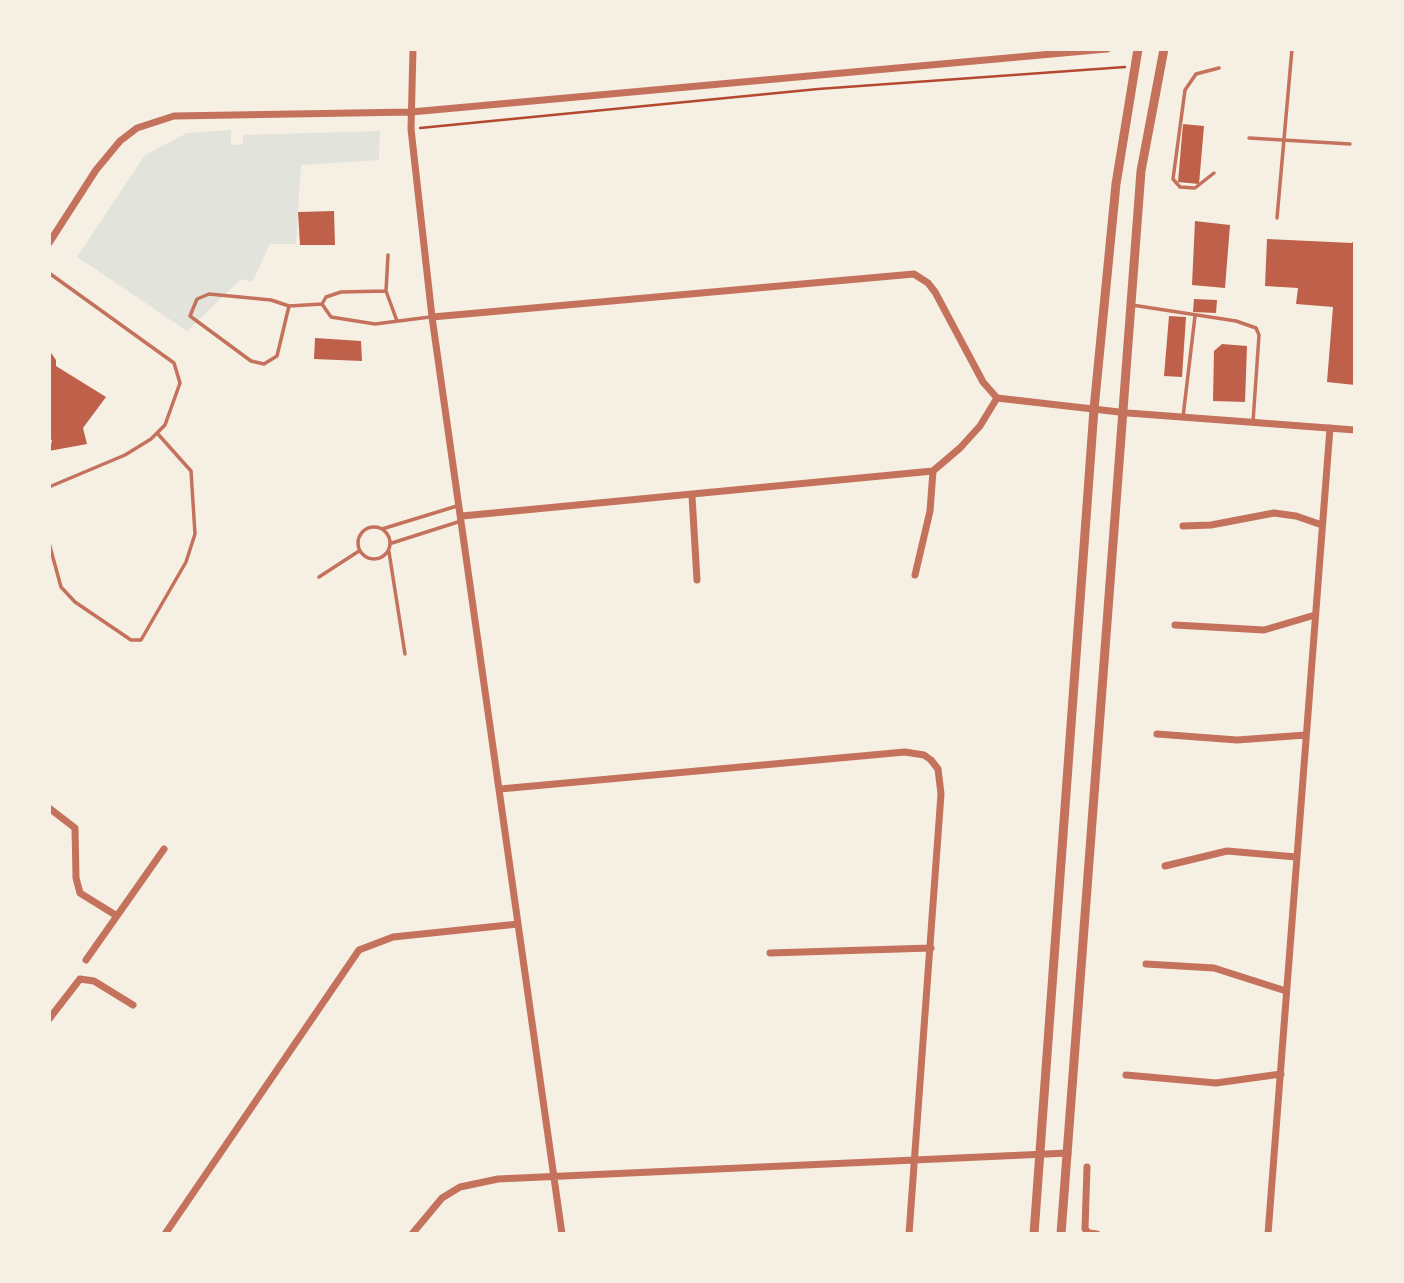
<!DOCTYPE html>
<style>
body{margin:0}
#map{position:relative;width:1404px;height:1283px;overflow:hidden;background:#f6efe4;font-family:Barlow,sans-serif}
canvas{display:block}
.frame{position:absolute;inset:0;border:51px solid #f6efe4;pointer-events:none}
</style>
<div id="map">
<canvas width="1404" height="1283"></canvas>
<div class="frame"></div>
</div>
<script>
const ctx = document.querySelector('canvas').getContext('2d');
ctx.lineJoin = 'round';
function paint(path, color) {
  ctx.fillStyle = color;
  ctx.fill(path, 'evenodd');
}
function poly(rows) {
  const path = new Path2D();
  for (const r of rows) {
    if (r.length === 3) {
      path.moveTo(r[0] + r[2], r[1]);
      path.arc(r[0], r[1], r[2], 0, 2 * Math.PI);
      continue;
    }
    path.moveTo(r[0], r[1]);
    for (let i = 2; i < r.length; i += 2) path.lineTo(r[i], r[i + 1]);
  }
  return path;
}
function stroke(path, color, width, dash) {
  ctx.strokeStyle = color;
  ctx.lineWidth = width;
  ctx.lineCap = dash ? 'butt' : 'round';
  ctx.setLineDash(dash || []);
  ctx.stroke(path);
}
const green = poly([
 [231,130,231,145,243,144,243,135,380,131,379,160,301,165,296,244,270,244,252,282,241,279,187,331,77,257,145,155,187,133]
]);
const building = poly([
 [1183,124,1204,126,1199,184,1178,182],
 [334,211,335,245,300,245,298,212],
 [1195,221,1230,225,1225,288,1192,285],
 [1355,238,1355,385,1327,382,1333,307,1296,304,1298,288,1265,286,1267,239,1352,243],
 [1194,299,1217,300,1216,313,1193,312],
 [1169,316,1186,317,1182,377,1164,376],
 [315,338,361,341,362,361,314,359],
 [1222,344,1247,346,1245,402,1213,401,1214,351],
 [49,350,56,360,56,366,106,397,83,428,87,444,49,451,52,441,49,435]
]);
const path = poly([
 [420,128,818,89,1125,67]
]);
const service = poly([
 [1249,138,1350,144],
 [1214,173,1195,188,1180,187,1173,179,1185,90,1196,74,1219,68],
 [1277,218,1292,49],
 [388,255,386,291,397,321],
 [49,273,174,363,180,383,165,425,151,439,125,455,49,487],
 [322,304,331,317,375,324,430,317],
 [1132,305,1236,321,1256,328,1259,335,1253,422],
 [289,306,277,356,264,364,251,361,190,316,197,299,209,294,271,300,289,306,322,304,326,297,341,292,386,291],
 [1183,417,1195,316],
 [49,456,49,458],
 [374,543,16],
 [382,529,457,506],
 [49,543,61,587,75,602,131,640,141,640,186,562,195,534,191,471,157,433],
 [392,543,461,521],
 [389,552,405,654],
 [319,577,359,551]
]);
const minor = poly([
 [413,49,411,129,432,317,562,1234],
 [49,243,96,170,120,141,137,128,174,116,411,112,1107,49],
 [432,317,914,274,928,283,935,292,983,382,997,398,1128,413,1355,430],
 [692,496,697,580],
 [462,516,933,471,960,448,980,426,997,398],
 [1183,526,1211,525,1274,513,1296,516,1322,525],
 [915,575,930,511,933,471],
 [1175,625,1264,630,1315,615],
 [1157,734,1237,740,1306,735],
 [500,789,905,752,924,755,931,760,938,769,941,794,909,1234],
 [49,808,75,828,76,878,80,893,117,916],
 [1165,866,1227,851,1296,857],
 [770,953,931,948],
 [86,960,164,849],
 [1146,964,1214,968,1286,991],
 [49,1019,80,979,94,981,133,1005],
 [1126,1075,1216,1083,1281,1074],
 [1087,1167,1085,1229,1089,1233,1097,1234],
 [165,1234,359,950,393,937,518,924],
 [412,1234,442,1198,460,1187,498,1179,1068,1153],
 [1268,1234,1330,428]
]);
const tertiary = poly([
 [1034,1234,1094,409,1116,184,1138,49],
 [1061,1234,1141,171,1164,49]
]);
paint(green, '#e2e4dc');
paint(building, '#bf614a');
stroke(path, '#b5482f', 2.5);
stroke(service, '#c5725c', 3.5);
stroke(minor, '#c5725c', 7);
stroke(tertiary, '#c5725c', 9);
</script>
